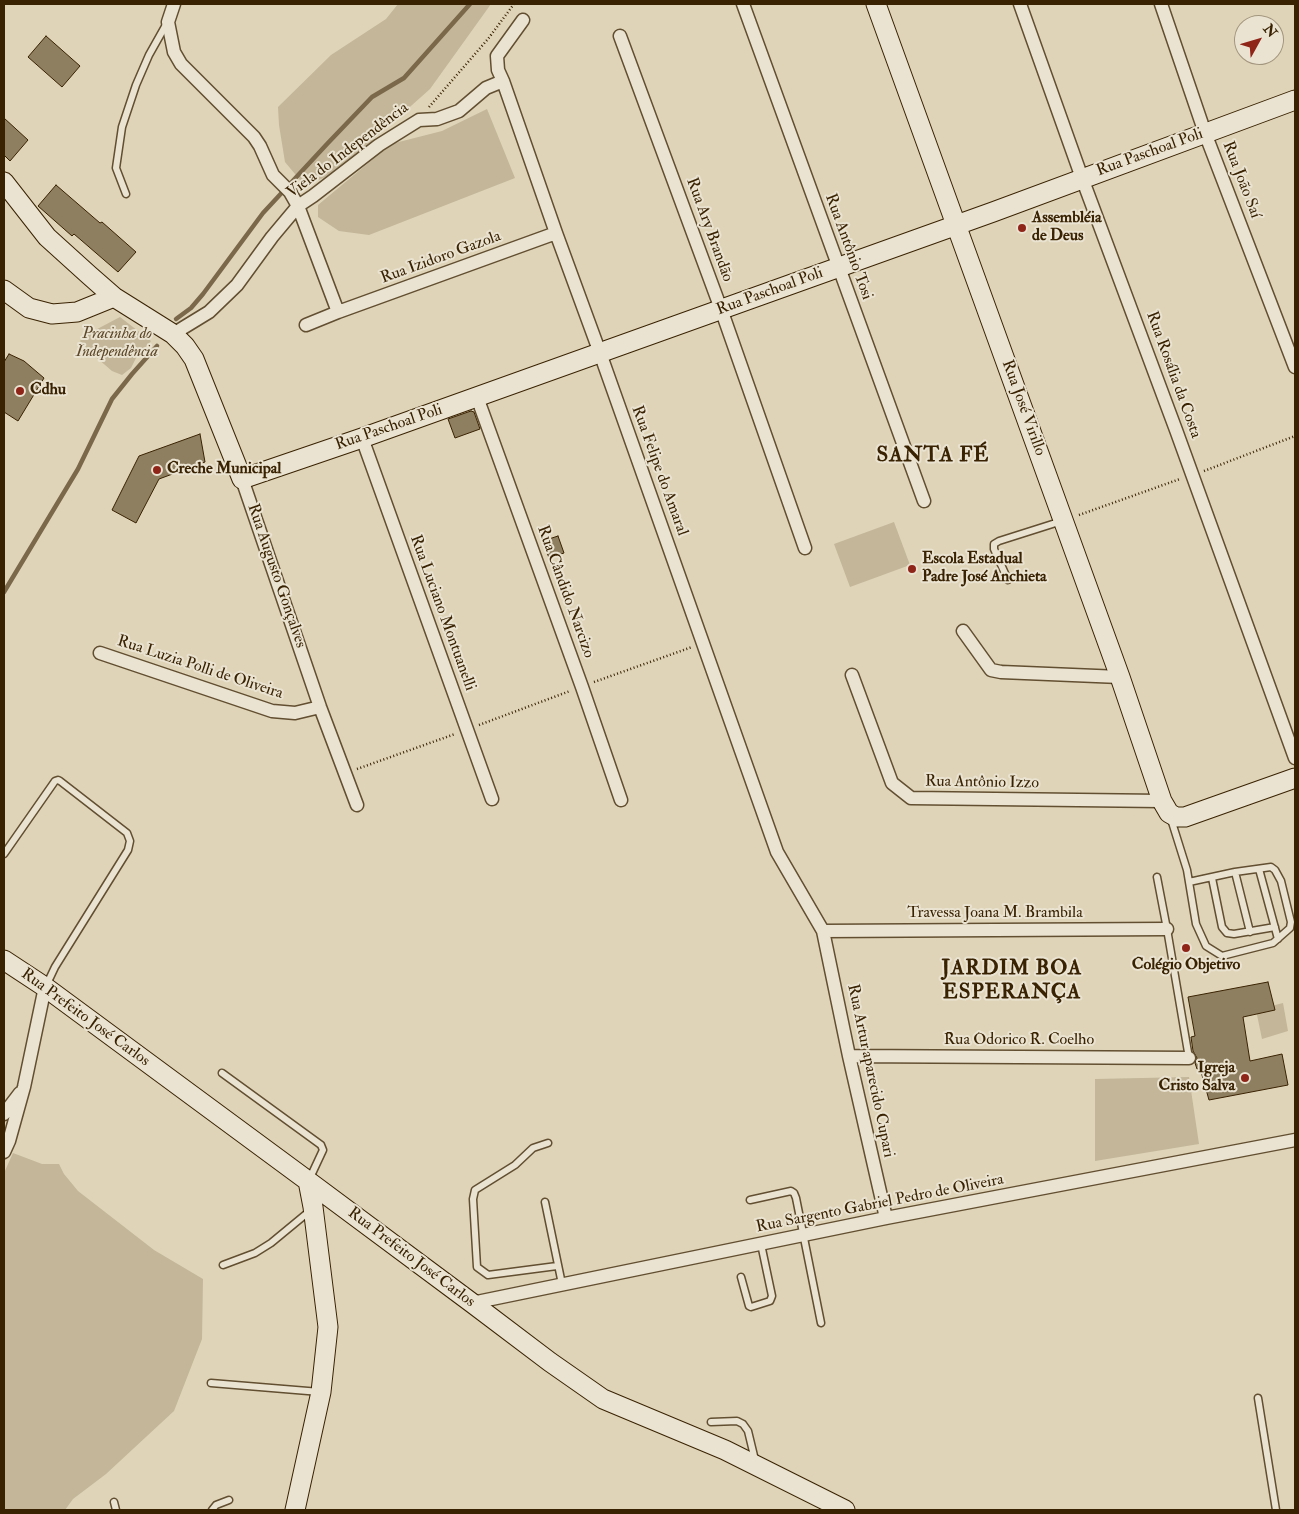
<!DOCTYPE html>
<meta charset="utf-8">
<style>
body{margin:0}
#map{position:relative;width:1299px;height:1514px;overflow:hidden;background:#dfd4b8;font-family:"IM FELL Double Pica",serif}
canvas{display:block}
.frame{position:absolute;inset:0;border:5px solid #392202;pointer-events:none}
.north{position:absolute;left:1234px;top:15px;width:50px;height:50px;box-sizing:border-box;background:#eae3d1;border:1px solid #a3967e;border-radius:50%;rotate:51deg;font-size:14px;font-weight:700;line-height:20px;text-align:center;color:#392202}
.north::after{content:'';display:block;margin:auto;width:18px;height:22px;background:#8f2418;clip-path:polygon(50% 0,100% 100%,50% 72%,0 100%)}
</style>
<div id="map">
<canvas width="1299" height="1514"></canvas>
<div class="frame"></div>
<div class="north">N</div>
</div>
<script>
const ctx = document.querySelector('canvas').getContext('2d');
ctx.lineJoin = 'round';
function paint(path, color) {
  ctx.fillStyle = color;
  ctx.fill(path, 'evenodd');
}
function poly(rows) {
  const path = new Path2D();
  for (const r of rows) {
    path.moveTo(r[0], r[1]);
    for (let i = 2; i < r.length; i += 2) path.lineTo(r[i], r[i + 1]);
  }
  return path;
}
function stroke(path, color, width, dash) {
  ctx.strokeStyle = color;
  ctx.lineWidth = width;
  ctx.lineCap = dash ? 'butt' : 'round';
  ctx.setLineDash(dash || []);
  ctx.stroke(path);
}
function label(font, color, halo, rows, align = 'center') {
  ctx.font = font + ' "IM FELL Double Pica",serif';
  ctx.lineWidth = 4;
  ctx.setLineDash([]);
  ctx.textBaseline = 'middle';
  ctx.strokeStyle = halo;
  ctx.fillStyle = color;
  for (const [text, x, y, turn = 0] of rows) {
    ctx.save();
    ctx.translate(x, y);
    ctx.rotate((+turn || 0) * Math.PI / 180);
    ctx.textAlign = isNaN(turn) ? turn : align;
    if (halo) ctx.strokeText(text, 0, 0);
    ctx.fillText(text, 0, 0);
    ctx.restore();
  }
}
const green = poly([
 [398,4,491,4,430,89,337,172,305,186,285,162,279,125,278,107,331,55,386,19],
 [487,109,515,178,369,235,339,231,318,217,318,205,391,144,442,131],
 [120,317,151,341,136,358,131,368,122,375,112,371,90,352,80,341,84,336],
 [894,522,910,565,850,587,834,544],
 [1283,1003,1288,1031,1262,1039,1256,1010],
 [1189,1077,1199,1144,1095,1161,1095,1079],
 [13,1153,42,1164,59,1164,64,1174,78,1191,154,1250,203,1279,202,1339,174,1411,106,1474,73,1499,65,1510,4,1510,4,1173]
]);
const stream = poly([
 [176,319,191,308,203,294,263,213,327,144,372,97,404,78,470,4],
 [4,592,78,469,112,399,132,374,157,346]
]);
const building = poly([
 [46,36,80,66,62,87,28,57,46,36],
 [4,118,28,140,10,161,4,155,4,118],
 [56,185,100,223,102,222,136,252,118,272,74,234,72,236,38,206,56,185],
 [9,354,24,361,44,378,18,421,4,412,4,362,9,354],
 [471,411,474,412,480,429,455,438,448,419,471,411],
 [200,434,205,462,159,479,136,523,112,510,139,456,200,434],
 [558,536,564,553,549,558,543,541,558,536],
 [1268,982,1275,1010,1243,1017,1250,1061,1282,1054,1288,1085,1209,1100,1200,1068,1197,1069,1195,1063,1197,1058,1193,1051,1191,1037,1195,1036,1188,997,1268,982]
]);
const path = poly([
 [429,107,488,39,514,4],
 [1204,471,1295,436],
 [1079,515,1180,479],
 [594,682,692,647],
 [479,725,570,691],
 [357,769,455,734]
]);
const lane = poly([
 [126,194,116,168,122,127,136,85,149,55,167,23],
 [1008,580,994,549,994,544,999,541,1062,521],
 [1171,819,1187,870,1196,924,1206,946,1222,956,1273,943,1290,928,1291,922,1281,881,1275,870,1271,867,1235,872,1189,882],
 [4,854,55,781,58,780,60,781,127,833,130,841,128,850,55,967,46,986],
 [1259,869,1278,939],
 [1235,872,1250,932],
 [1157,877,1167,929,1189,1058],
 [1212,878,1222,927,1227,933,1234,934,1275,927],
 [222,1073,321,1145,323,1150,309,1180],
 [548,1143,533,1148,515,1165,475,1190,473,1199,477,1267,488,1275,557,1266],
 [750,1200,791,1191,794,1193,796,1198,821,1323],
 [545,1202,562,1284],
 [223,1265,255,1253,271,1243,311,1210],
 [741,1277,749,1306,751,1307,770,1301,772,1296,761,1244],
 [211,1383,320,1392],
 [1258,1398,1276,1510],
 [711,1422,737,1421,743,1424,748,1431,755,1460],
 [114,1502,116,1510],
 [212,1510,216,1505,229,1500]
]);
const street = poly([
 [174,4,168,22,174,52,181,64,254,137,260,146,273,175,290,192,298,206,338,312],
 [743,4,924,501],
 [1020,4,1082,178,1176,430,1295,758],
 [1161,4,1205,133,1295,367],
 [523,20,497,56,498,70,503,81,556,233,600,353,777,852,823,931,849,1056,886,1218],
 [620,36,721,309,805,548],
 [306,325,338,312,556,233],
 [173,334,209,312,237,285,272,237,298,206,313,196,379,145,419,120,437,119,459,111,486,88,503,81],
 [477,397,582,687,621,800],
 [362,438,492,799],
 [242,479,320,707,357,805],
 [963,631,991,670,1001,672,1120,677],
 [100,653,272,711,295,713,320,707],
 [852,675,892,783,911,798,1162,801],
 [823,931,1167,929],
 [849,1056,1189,1058],
 [4,1114,20,1093],
 [4,1152,9,1141,24,1087,45,987],
 [472,1303,886,1218,1295,1140]
]);
const secondary = poly([
 [876,4,1120,677,1162,801,1169,813,1176,817,1185,817,1295,778],
 [4,182,47,237,89,275,114,297,173,334,185,346,194,359,242,479,362,438,993,212,1295,100],
 [4,290,29,308,52,314,77,312,114,297],
 [4,960,45,987,308,1181,472,1303,550,1362,603,1399,725,1450,845,1510],
 [295,1510,321,1392,328,1327,313,1207,308,1181]
]);
const markers = [
 [1022,228,5,"#8f2418"],
 [20,391,5,"#8f2418"],
 [157,470,5,"#8f2418"],
 [912,569,5,"#8f2418"],
 [1186,948,5,"#8f2418"],
 [1245,1078,5,"#8f2418"]
];
const streetNames = [
 ["Viela do Independência",348,151,-37],
 ["Rua Paschoal Poli",1150,153,-20],
 ["Rua João Saí",1241,180,69],
 ["Rua Ary Brandão",709,230,70],
 ["Rua Antônio Tosi",848,247,70],
 ["Rua Izidoro Gazola",441,258,-20],
 ["Rua Paschoal Poli",770,292,-20],
 ["Rua Rosália da Costa",1173,375,70],
 ["Rua José Virillo",1023,408,70],
 ["Rua Paschoal Poli",389,428,-19],
 ["Rua Felipe do Amaral",659,471,70],
 ["Rua Augusto Gonçalves",276,576,71],
 ["Rua Cândido Narcizo",565,592,70],
 ["Rua Luciano Montuanelli",442,613,70],
 ["Rua Luzia Polli de Oliveira",200,668,18],
 ["Rua Antônio Izzo",982,783,1],
 ["Travessa Joana M. Brambila",995,914],
 ["Rua Prefeito José Carlos",85,1018,36],
 ["Rua Odorico R. Coelho",1019,1041],
 ["Rua Artur aparecido Cupari",870,1071,78],
 ["Rua Sargento Gabriel Pedro de Oliveira",880,1204,-11],
 ["Rua Prefeito José Carlos",411,1258,37]
];
const poiNames = [
 ["Assembléia",1032,219],
 ["de Deus",1032,237],
 ["Cdhu",30,391],
 ["Creche Municipal",167,470],
 ["Escola Estadual",922,560],
 ["Padre José Anchieta",922,578],
 ["Colégio Objetivo",1186,966,"center"],
 ["Igreja",1235,1069,"right"],
 ["Cristo Salva",1235,1087,"right"]
];
const parkNames = [
 ["Pracinha do",117,335],
 ["Independência",117,353]
];
const districtNames = [
 ["SANTA FÉ",933,456],
 ["JARDIM BOA",1012,969],
 ["ESPERANÇA",1012,993]
];
paint(green, '#c3b699');
stroke(stream, '#7b684a', 4.5);
paint(building, '#8f7f61');
stroke(building, '#392202', 1);
stroke(lane, '#624e30', 9);
stroke(street, '#624e30', 15);
stroke(secondary, '#392202', 21);
stroke(path, '#392202', 2.5, [1, 2.5]);
stroke(lane, '#eae3d1', 6);
stroke(street, '#eae3d1', 12);
stroke(secondary, '#eae3d1', 19);
for (const [x, y, r, color] of markers) {
  const dot = new Path2D();
  dot.arc(x, y, r, 0, 2 * Math.PI);
  ctx.fillStyle = color;
  ctx.fill(dot);
  stroke(dot, '#eae3d1', 2);
}
label('16px', '#392202', '#eae3d1', streetNames);
label('bold 16px', '#392202', '#eae3d1', poiNames, 'left');
label('italic 16px', '#5c4728', '#eae3d1', parkNames);
ctx.letterSpacing = '1px';
label('bold 21px', '#392202', '#eae3d1', districtNames);
ctx.letterSpacing = '0px';
</script>
